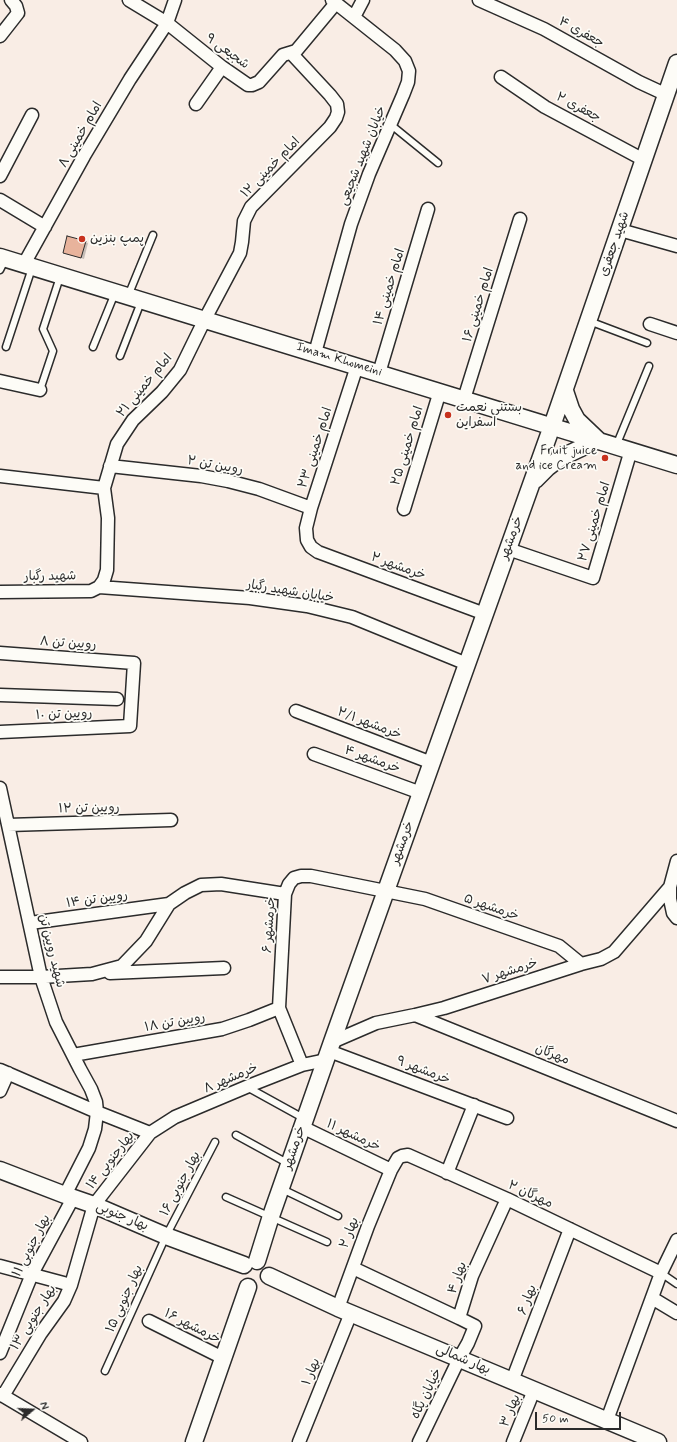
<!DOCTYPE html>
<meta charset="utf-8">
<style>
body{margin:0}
#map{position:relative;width:677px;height:1442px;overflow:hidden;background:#f9ede5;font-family:Mynerve,sans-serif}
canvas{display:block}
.north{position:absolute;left:12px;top:1390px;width:40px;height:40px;-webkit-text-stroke:3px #fdfcf7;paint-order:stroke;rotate:71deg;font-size:11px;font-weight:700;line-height:16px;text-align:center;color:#2b2b2b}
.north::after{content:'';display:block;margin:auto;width:14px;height:18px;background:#2b2b2b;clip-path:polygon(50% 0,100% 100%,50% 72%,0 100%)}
.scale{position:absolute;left:535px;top:1412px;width:86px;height:18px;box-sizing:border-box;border:2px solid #2b2b2b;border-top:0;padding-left:5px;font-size:12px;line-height:14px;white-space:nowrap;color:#2b2b2b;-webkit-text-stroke:3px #fdfcf7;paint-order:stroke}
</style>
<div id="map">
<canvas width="677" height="1442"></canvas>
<div class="north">N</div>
<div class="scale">50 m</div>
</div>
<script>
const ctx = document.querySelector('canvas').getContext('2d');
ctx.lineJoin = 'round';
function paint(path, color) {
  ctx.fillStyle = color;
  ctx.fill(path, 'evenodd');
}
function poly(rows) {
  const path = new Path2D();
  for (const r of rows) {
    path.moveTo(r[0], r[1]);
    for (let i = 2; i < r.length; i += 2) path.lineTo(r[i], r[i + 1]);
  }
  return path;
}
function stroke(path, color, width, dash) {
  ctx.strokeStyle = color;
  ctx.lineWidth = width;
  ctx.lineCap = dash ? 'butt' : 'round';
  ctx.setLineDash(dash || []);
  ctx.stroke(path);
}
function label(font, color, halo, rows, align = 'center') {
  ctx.font = font + ' Mynerve,"Playpen Sans Arabic",sans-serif';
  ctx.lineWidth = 3.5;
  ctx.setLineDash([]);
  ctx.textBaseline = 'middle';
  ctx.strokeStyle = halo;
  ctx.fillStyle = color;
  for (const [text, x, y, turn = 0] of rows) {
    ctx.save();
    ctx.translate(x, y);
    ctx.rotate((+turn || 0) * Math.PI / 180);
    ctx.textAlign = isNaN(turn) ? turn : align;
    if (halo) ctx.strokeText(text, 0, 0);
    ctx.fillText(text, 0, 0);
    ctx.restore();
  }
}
const shadow = poly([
 [85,242,88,243,84,259,66,254]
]);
const building = poly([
 [67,236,86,241,81,258,63,253,67,236]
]);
const lane = poly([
 [390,124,438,163],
 [0,270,5,260],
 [128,296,153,235],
 [589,321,647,343],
 [6,347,32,268],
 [93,347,115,293],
 [120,356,141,302],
 [40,390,53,351,43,329,60,277],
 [616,446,649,366],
 [247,1087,305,1119],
 [236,1135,289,1164],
 [282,1189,338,1216],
 [226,1197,327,1242],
 [661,1273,677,1284],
 [105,1371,166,1236,215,1142]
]);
const street = poly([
 [129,0,167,23,222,67,248,85,252,85,259,82,283,55,296,51,336,3],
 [479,0,544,29,639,82,667,95],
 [354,17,363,0],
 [0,36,18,13,16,6,11,0],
 [501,77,545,107,644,160],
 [196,104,222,67],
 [0,176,32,115],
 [0,200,45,227],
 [620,230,677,246],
 [24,264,84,156,130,79,167,23,175,0],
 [650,324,677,333],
 [315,353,351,224,369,174,403,95,408,82,409,71,405,61,395,50,332,0],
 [357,366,311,508,306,528,307,540,311,547,318,552,485,614],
 [379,373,428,209],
 [0,381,40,390],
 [464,399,520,219],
 [110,466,201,476,228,481,259,489,311,508],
 [0,476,104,488],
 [404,509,440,391],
 [508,549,593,578,631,450],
 [99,587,250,598,307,606,352,617,467,664],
 [0,592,91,591,99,587,104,580,107,570,108,518,104,488,117,444,133,420,162,392,180,370,205,319,240,253,242,242,244,221,251,207,330,127,336,118,338,112,337,104,330,95,291,53],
 [0,653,134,663,130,726,0,732],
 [0,695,117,699],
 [296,711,432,763],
 [314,754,421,793],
 [0,788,41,977,56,1022,80,1069,91,1089,96,1102,97,1112,95,1129,89,1148,65,1195],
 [8,825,171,820],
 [677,861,670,887,670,899,673,913,677,918],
 [30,923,169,904],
 [110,973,224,968],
 [0,977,41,977,92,974,122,966,146,941,169,904,185,893,201,885,221,884,285,894],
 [415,1015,677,1121],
 [332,1042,376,1023,415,1015,444,1008,581,964,601,959,614,952,670,887],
 [329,1051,507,1118],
 [73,1055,222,1029,249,1020,279,1008],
 [302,1065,279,1008,285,894,289,884,294,878,301,876,311,876,425,899,559,946,581,964],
 [0,1070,97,1112,150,1133],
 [0,1091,8,1073],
 [302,1127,391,1170],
 [447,1173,474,1105],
 [0,1266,71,1285],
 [353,1268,459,1318],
 [652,1298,677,1313],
 [338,1308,368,1226,391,1170,398,1158,402,1156,408,1155,507,1199,661,1273],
 [149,1321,223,1358],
 [0,1353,32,1274,73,1198],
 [512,1381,570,1229],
 [0,1394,81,1442],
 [3,1396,41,1333,64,1301,71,1285,94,1205,150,1133,175,1117,251,1085,302,1065,326,1060],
 [607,1420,661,1273,677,1240],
 [299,1442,351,1313],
 [419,1442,459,1359,468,1343,475,1326,459,1318,472,1276,507,1199],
 [513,1442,534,1390]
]);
const secondary = poly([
 [0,257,677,465],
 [535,480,547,468,560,458,598,440,577,420,571,409,565,391],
 [0,1170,65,1195,94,1205,166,1236,244,1265],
 [257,1261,271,1216,332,1042,552,426,677,63],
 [269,1276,338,1308,658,1442],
 [194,1442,248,1287]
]);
const markers = [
 [82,239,4,"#c8321e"],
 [448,415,4,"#c8321e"],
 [605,458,4,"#c8321e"]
];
const streetNames = [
 ["جعفری ۴",581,33,29],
 ["شجیعی ۹",227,52,36],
 ["جعفری ۲",578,108,28],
 ["امام خمینی ۸",81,135,-60],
 ["خیابان شهید شجیعی",363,156,-68],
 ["امام خمینی ۱۲",271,168,-46],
 ["شهید جعفری",615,244,-71],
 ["امام خمینی ۱۴",390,287,-73],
 ["امام خمینی ۱۶",479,305,-73],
 ["Imam Khomeini",339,360,17],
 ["امام خمینی ۲۱",145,386,-50],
 ["امام خمینی ۲۵",408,446,-73],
 ["امام خمینی ۲۳",316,448,-72],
 ["رویین تن ۲",215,466,10],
 ["امام خمینی ۲۷",595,522,-73],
 ["خرمشهر",512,538,-70],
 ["خرمشهر ۲",398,567,20],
 ["شهید رگبار",50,577,-1],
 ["خیابان شهید رگبار",290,592,9],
 ["رویین تن ۸",68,644,4],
 ["رویین تن ۱۰",64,715,-2],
 ["خرمشهر ۲/۱",369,724,21],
 ["خرمشهر ۴",372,760,20],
 ["رویین تن ۱۲",89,809,-1],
 ["خرمشهر",403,843,-70],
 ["رویین تن ۱۴",97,900,-8],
 ["خرمشهر ۵",491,908,19],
 ["خرمشهر ۶",270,925,-86],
 ["شهید رویین تن",51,951,76],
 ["خرمشهر ۷",510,972,-18],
 ["رویین تن ۱۸",175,1023,-10],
 ["مهرگان",552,1055,22],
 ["خرمشهر ۹",423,1071,21],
 ["خرمشهر ۸",231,1079,-23],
 ["خرمشهر ۱۱",353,1136,25],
 ["خرمشهر",295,1148,-71],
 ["بهارجنوبی ۱۴",111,1161,-52],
 ["بهار جنوبی ۱۶",181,1184,-62],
 ["مهرگان ۲",530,1195,25],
 ["بهار جنوبی",122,1217,23],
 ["بهار ۲",350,1233,-69],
 ["بهار جنوبی ۱۱",32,1246,-63],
 ["بهار ۴",458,1278,-70],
 ["بهار جنوبی ۱۵",125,1299,-66],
 ["بهار ۶",528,1300,-69],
 ["بهار جنوبی ۱۳",34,1318,-58],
 ["خرمشهر ۱۶",192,1327,27],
 ["بهار شمالی",463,1360,23],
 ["بهار ۱",312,1372,-68],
 ["خیابان پگاه",427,1394,-64],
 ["بهار ۳",511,1411,-68]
];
const poiNames = [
 ["پمپ بنزین",90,239],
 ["بستنی نعمت",456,408],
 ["اسفراین",456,423],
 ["Fruit juice",597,451,"right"],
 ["and ice Cream",597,466,"right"]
];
paint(shadow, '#0003');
paint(building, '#e8b39c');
stroke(building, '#2b2b2b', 1);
stroke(lane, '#2b2b2b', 9);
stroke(street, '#2b2b2b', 15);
stroke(secondary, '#2b2b2b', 19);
stroke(lane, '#fdfcf7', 6);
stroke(street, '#fdfcf7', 12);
stroke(secondary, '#fdfcf7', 16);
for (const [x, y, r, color] of markers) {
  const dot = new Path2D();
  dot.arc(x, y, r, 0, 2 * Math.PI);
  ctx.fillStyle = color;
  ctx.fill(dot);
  stroke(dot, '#fdfcf7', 1.5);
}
label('13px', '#2b2b2b', '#fdfcf7', streetNames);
label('13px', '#2b2b2b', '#fdfcf7', poiNames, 'left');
</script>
